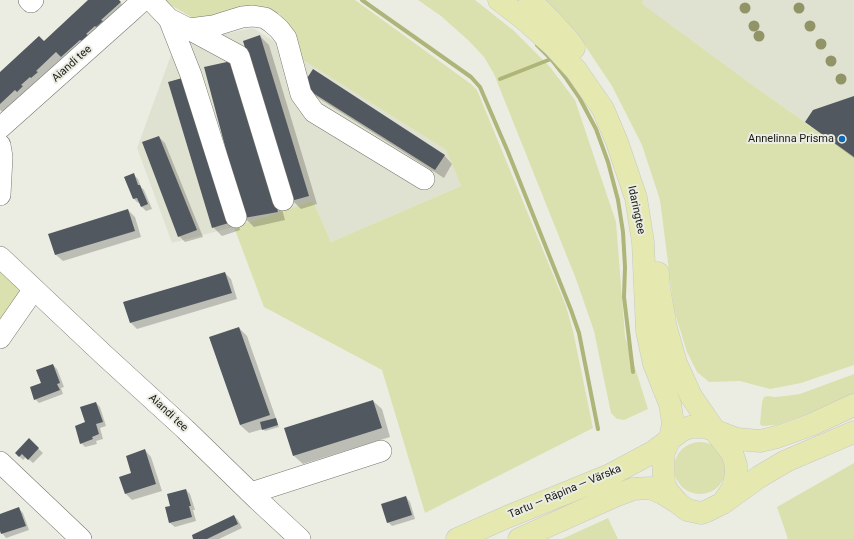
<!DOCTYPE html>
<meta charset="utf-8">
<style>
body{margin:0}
canvas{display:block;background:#ebede3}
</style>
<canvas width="854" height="539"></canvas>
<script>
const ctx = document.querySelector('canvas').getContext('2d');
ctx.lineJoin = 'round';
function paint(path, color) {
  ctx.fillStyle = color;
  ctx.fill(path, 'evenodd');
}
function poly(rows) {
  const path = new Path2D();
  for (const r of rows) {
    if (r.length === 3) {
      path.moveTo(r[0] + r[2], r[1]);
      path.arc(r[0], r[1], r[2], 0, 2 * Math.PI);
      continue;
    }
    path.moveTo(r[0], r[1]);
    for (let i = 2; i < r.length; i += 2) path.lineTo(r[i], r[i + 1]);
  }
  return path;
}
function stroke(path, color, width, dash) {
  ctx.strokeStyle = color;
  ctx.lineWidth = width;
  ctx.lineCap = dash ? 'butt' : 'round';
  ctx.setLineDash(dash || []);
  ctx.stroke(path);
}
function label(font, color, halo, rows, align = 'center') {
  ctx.font = font + ' Roboto,sans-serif';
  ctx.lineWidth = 4;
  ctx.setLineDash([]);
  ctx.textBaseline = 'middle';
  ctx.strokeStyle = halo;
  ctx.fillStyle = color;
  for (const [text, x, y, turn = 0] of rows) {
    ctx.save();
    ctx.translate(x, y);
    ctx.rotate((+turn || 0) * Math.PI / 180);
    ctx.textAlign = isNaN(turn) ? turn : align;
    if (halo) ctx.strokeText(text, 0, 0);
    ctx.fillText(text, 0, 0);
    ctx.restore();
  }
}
const built = poly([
 [643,0,854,0,854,157,751,84,641,4],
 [253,28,446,150,461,186,331,242,313,201,234,227,172,243,137,148,175,44]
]);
const green = poly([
 [162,0,355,0,471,84,477,90,566,306,573,331,593,428,425,513,382,370,264,307,234,227,313,201,331,242,461,186,446,150,300,58,297,39,279,13,239,11,200,22],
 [418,0,475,0,513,30,550,67,575,100,616,222,625,336,648,409,624,420,617,419,611,413,594,331,576,279,494,74,484,57,469,41,441,16],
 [546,0,643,0,642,4,751,84,854,157,854,365,801,383,770,389,740,381,709,382,697,372,687,352,674,310,660,200,642,145,612,86,584,44],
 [0,265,25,291,0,329],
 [854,374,854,394,810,413,776,425,762,426,760,424,762,402,764,397,768,396,774,397,785,396,800,394],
 [700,468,26],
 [854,463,854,539,788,539,777,507],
 [608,518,618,539,562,539]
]);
const shadow = poly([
 [89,0,118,0,128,11,6,115,0,110,0,74,44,42],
 [260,36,269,45,317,204,301,209,292,200],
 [244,70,285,220,254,227,245,218],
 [194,86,240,230,222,236,213,227],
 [303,86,444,155,452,164,444,178,312,94],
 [854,97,854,158,813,128,806,122],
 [159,137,165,143,203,237,185,242,179,236],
 [134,175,138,179,141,187,144,190,152,209,146,211,142,207,140,202,138,203,134,199],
 [128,210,135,217,141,237,63,261,56,255,50,234],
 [225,273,231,279,237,299,137,329,131,323],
 [239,328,247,336,279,427,265,431,263,429,249,433,240,425,210,338],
 [53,365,57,369,64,387,61,388,63,394,39,403,35,399,42,383],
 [373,401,382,409,390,437,303,464,294,456],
 [96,403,100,407,106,426,100,428,103,439,96,441,97,444,85,447,81,443],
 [29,440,43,453,33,463,26,457,23,460,16,453],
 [145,450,151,457,162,491,132,500,126,494,132,474],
 [186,490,190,494,195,510,193,510,196,521,175,527,170,523,167,508,171,507],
 [406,497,410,502,415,519,392,526,388,522],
 [19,509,23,513,29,530,6,538,2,533,0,528,0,515],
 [234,516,238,520,242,528,219,539,194,539]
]);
const stream = poly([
 [362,0,471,77,480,87,508,152,571,310,579,333,598,429],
 [537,45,551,59],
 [500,79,551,59,566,78,579,97,596,129,608,162,618,200,623,232,625,267,624,297,633,372]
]);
const building = poly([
 [88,0,119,0,121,2,101,20,103,21,96,27,95,26,86,34,88,35,82,41,80,40,61,57,56,52,36,71,38,72,31,78,30,77,21,85,23,86,17,92,15,90,0,104,0,72,39,36,44,41],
 [260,35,309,196,291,201,243,41],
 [236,60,278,212,244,218,204,67],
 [313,69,445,155,435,170,302,86],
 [186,77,232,222,212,228,168,82],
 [854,96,854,157,805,122,813,110],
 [159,136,197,230,178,237,142,142],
 [134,173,138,185,140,185,148,204,141,207,137,198,133,199,124,177],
 [128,209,135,231,55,255,48,234],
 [225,272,232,293,130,323,123,302],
 [239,327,270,415,240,425,209,337],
 [53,364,60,383,57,384,60,390,34,400,30,387,41,383,36,370],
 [373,400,382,428,293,456,284,428],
 [96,402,103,422,96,424,99,434,92,437,93,439,80,444,75,426,85,422,80,407],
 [276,418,278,425,262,430,260,422],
 [29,438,39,448,28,460,22,454,19,457,15,453],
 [145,449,156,484,125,494,119,477,131,473,126,456],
 [186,489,191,506,189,506,192,517,169,523,165,507,170,506,167,494],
 [406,496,412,515,387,523,381,504],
 [19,507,26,526,1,534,0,531,0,514],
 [234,515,238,524,207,539,193,539,192,535]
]);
const minor = poly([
 [29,0,31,2,33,0],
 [151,0,169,19,189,29,213,26,242,17,253,16,265,18,271,22,279,29,286,38,301,94,314,112,424,179],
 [169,19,191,75,236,217],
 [189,29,239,56,283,200],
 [0,128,130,12,143,0],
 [0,145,2,157,0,195],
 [0,257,104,355,185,429,258,500,300,539],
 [0,338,34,289],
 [0,462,81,539],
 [251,493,381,451]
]);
const major = poly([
 [499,0,525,20,554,46,576,70,603,109,617,142,636,198,643,242,647,331,654,364,670,404,673,423,670,439,663,454,664,484,669,493,678,503,687,510,701,513,707,511,723,503,759,477,786,461,854,432],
 [530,0,549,19,569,41,574,48],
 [658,273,659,288,666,328,676,363,691,396,715,431,732,453,736,465,736,475,733,488,724,501],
 [457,539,507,517,610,475,653,452,681,431,690,427,705,427,737,439,760,441,777,437,794,431,813,424,854,405],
 [519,539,615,496,633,489,650,488,662,493,675,501]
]);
const trees = [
 [745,8],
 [799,8],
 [754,26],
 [810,26],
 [759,36],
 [821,44],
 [831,61],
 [841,79]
];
const markers = [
 [842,139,4,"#1068b6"]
];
const streetNames = [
 ["Aiandi tee",72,64,-42],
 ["Idaringtee",636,210,78],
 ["Aiandi tee",168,413,43],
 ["Tartu — Räpina — Värska",565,492,-23]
];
const poiNames = [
 ["Annelinna Prisma",834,139]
];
paint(built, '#e0e2d1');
paint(green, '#dbe1ae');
paint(shadow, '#0003');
stroke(stream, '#afb578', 4);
paint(building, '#52585f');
stroke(minor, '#76776e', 22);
stroke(major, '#c8c8c7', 23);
stroke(minor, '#fff', 21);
stroke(major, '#e5e9af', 22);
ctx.fillStyle = '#919466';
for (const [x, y] of trees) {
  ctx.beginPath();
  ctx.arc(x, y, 5.5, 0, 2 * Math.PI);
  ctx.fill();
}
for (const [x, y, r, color] of markers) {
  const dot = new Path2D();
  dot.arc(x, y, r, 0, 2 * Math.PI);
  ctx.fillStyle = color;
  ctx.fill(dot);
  stroke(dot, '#ebede3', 1.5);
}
label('11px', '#1a1b17', '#ebede3', streetNames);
label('11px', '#1a1b17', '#ebede3', poiNames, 'right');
</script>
